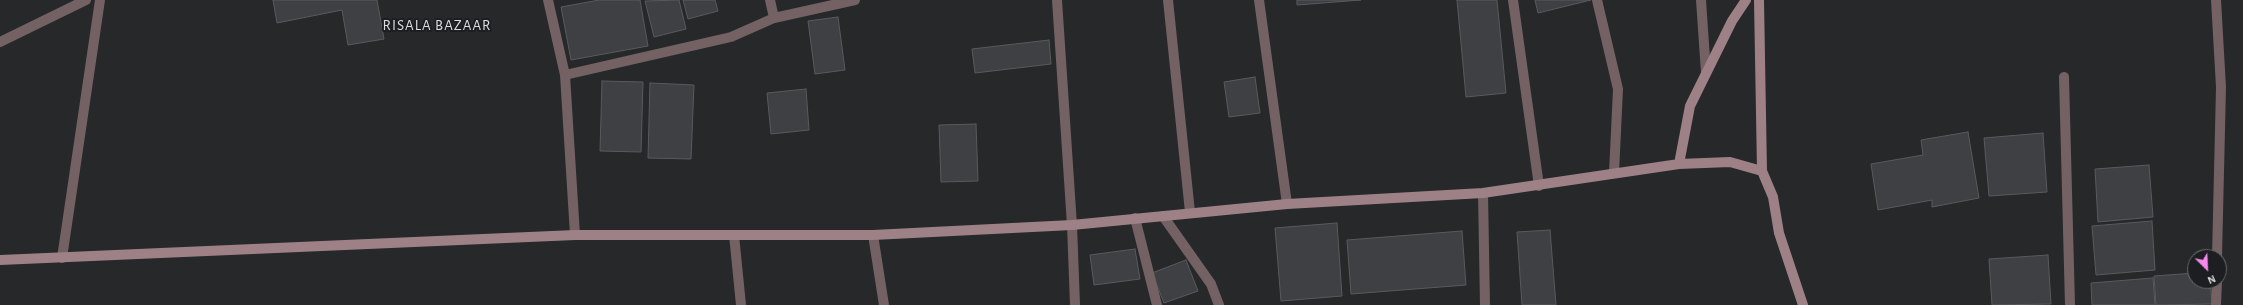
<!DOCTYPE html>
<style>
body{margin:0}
#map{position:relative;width:2243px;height:305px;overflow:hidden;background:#26282a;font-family:"Alegreya Sans",sans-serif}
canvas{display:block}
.north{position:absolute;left:2187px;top:249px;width:40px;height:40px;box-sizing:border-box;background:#1c1e21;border:1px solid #696b6d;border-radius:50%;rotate:156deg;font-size:11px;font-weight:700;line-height:16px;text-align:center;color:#dcdedf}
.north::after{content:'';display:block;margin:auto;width:14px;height:18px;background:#f888eb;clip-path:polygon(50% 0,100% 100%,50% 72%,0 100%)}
</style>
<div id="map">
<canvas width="2243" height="305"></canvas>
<div class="north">N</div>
</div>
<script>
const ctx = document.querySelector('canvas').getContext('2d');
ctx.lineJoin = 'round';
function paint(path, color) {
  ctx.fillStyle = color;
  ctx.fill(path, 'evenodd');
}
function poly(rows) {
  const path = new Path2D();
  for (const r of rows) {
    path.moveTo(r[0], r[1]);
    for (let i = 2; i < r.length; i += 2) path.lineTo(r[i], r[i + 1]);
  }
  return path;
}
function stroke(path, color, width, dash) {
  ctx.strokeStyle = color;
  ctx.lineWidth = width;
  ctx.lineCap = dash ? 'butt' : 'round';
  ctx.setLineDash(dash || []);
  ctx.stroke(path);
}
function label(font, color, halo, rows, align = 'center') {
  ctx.font = font + ' "Alegreya Sans",sans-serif';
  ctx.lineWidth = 4;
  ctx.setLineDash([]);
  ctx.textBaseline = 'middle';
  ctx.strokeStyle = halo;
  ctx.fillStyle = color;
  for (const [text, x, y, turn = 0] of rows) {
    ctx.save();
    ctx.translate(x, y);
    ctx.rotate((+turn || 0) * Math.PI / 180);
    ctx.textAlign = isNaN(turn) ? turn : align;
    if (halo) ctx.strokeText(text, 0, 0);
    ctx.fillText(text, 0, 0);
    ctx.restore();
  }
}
const building = poly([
 [273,0,377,0,384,39,348,45,342,10,277,23,273,0],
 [599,0,640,0,648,46,571,60,561,7,599,0],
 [679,0,686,29,654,37,645,1,679,0],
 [683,0,715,0,718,11,688,19,683,0],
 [1297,0,1361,0,1297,5,1297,0],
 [1457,0,1497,0,1506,93,1466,97,1457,0],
 [1535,0,1591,0,1538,13,1535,0],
 [838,17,845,70,815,74,808,21,838,17],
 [1049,40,1051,64,975,73,972,49,1049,40],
 [1255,77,1260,113,1229,117,1224,82,1255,77],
 [602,81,643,82,641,152,600,151,602,81],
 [650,83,694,85,691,159,648,158,650,83],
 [806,89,809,130,771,134,767,93,806,89],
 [976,124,978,181,941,182,939,125,976,124],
 [1968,132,1979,198,1932,207,1932,200,1878,210,1871,164,1923,155,1921,140,1968,132],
 [2043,133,2047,192,1989,196,1984,138,2043,133],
 [2149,165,2153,217,2098,222,2095,169,2149,165],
 [2152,221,2155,270,2096,275,2092,226,2152,221],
 [1337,223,1342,296,1281,301,1275,228,1337,223],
 [1550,230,1556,305,1522,305,1517,232,1550,230],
 [1462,231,1466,285,1351,294,1347,240,1462,231],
 [1135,249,1140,279,1094,285,1090,255,1135,249],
 [2048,255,2051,304,1992,305,1989,259,2048,255],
 [1186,260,1198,291,1164,303,1152,273,1186,260],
 [2195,273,2195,281,2210,281,2212,304,2156,305,2154,276,2195,273],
 [2153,278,2155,305,2092,305,2091,283,2153,278]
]);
const street = poly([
 [548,0,565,75,575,235],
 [770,0,774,18],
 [1057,0,1072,225,1075,305],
 [1168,0,1190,212],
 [1259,0,1287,204],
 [1513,0,1539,186],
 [1597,0,1618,89,1614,173],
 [1701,0,1706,73],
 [2216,0,2221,87,2217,257],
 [0,42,86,0],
 [565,75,731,37,774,18,855,0],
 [2064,77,2070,305],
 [1483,193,1485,305],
 [1163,216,1211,284,1219,305],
 [1135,218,1157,305],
 [734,235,741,305],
 [873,235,884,305],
 [62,258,100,0],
 [2216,305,2217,281]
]);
const secondary = poly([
 [1759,0,1762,171,1773,197,1779,233,1803,305],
 [1679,164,1690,106,1732,21,1746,0],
 [0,260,575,235,873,235,1072,225,1287,204,1483,193,1679,164,1730,162,1762,171]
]);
const neighbourhoodNames = [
 ["RISALA BAZAAR",437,25]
];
paint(building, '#3e4043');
stroke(building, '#585b5d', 1);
stroke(street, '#736164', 10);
stroke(secondary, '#9e8187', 10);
ctx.letterSpacing = '1px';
label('15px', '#dcdedf', '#1c1e21', neighbourhoodNames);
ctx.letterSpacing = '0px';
</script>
